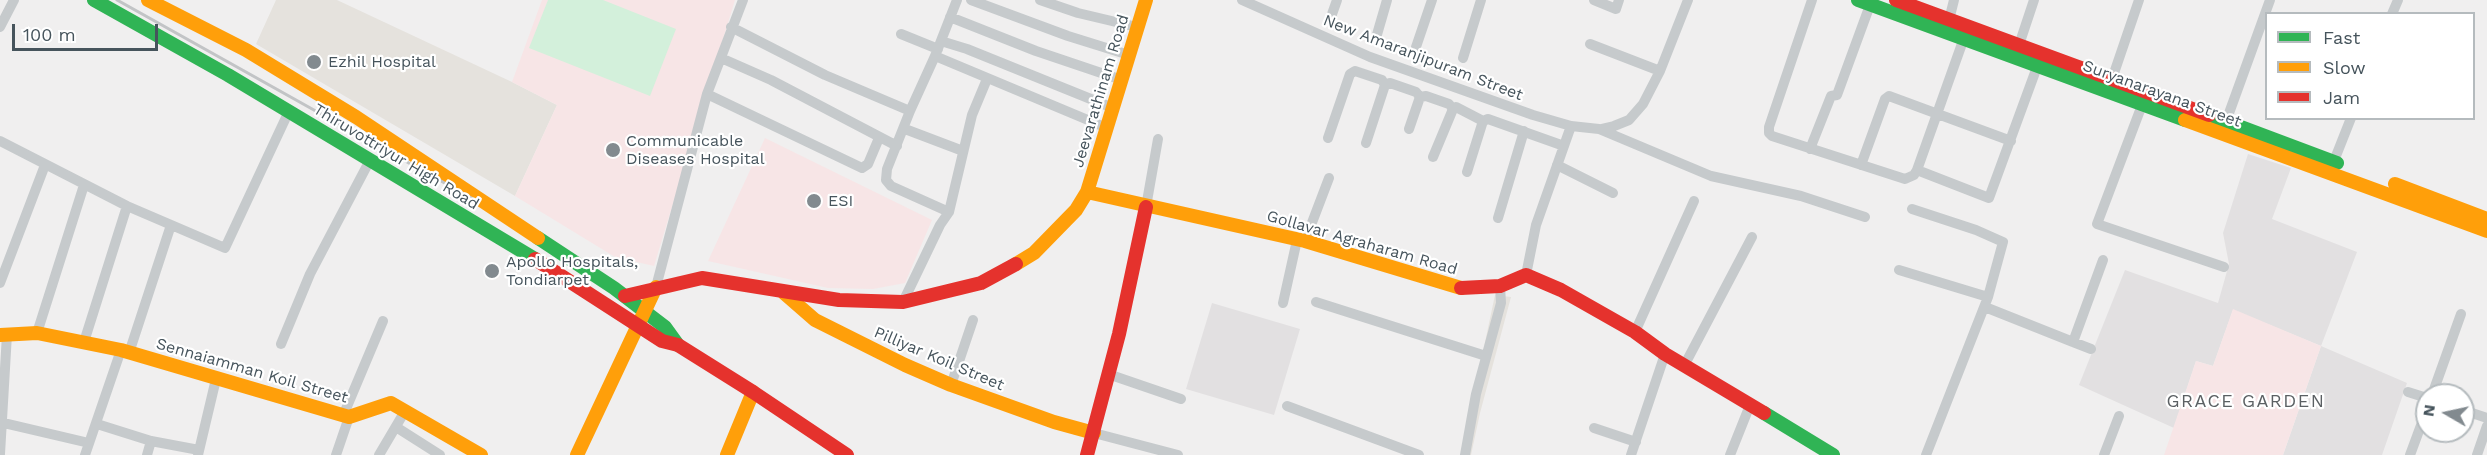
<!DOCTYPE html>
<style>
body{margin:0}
#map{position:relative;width:2487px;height:455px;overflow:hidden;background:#f0efef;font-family:"Work Sans",sans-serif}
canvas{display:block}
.legend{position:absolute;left:2265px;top:12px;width:210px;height:108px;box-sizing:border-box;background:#fff;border:2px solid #b5bbbe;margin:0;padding:8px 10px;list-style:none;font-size:18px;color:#46545c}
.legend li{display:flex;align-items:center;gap:12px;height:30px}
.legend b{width:30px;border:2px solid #b5bbbe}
.north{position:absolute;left:2415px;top:383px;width:60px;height:60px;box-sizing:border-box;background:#fff;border:2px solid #b5bbbe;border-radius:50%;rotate:279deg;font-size:16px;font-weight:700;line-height:24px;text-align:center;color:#46545c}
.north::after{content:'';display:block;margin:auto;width:21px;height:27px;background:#828a8f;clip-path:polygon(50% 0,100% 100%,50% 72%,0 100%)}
.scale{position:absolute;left:12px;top:24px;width:146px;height:27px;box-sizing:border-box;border:3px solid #46545c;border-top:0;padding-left:8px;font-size:18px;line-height:21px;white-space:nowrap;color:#46545c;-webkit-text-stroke:4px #fff;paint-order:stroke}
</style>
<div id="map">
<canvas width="2487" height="455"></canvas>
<ul class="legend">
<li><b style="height:8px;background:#30b455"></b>Fast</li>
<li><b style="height:8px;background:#ff9f0a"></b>Slow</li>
<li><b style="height:8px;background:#e5322d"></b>Jam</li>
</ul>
<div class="north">N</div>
<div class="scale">100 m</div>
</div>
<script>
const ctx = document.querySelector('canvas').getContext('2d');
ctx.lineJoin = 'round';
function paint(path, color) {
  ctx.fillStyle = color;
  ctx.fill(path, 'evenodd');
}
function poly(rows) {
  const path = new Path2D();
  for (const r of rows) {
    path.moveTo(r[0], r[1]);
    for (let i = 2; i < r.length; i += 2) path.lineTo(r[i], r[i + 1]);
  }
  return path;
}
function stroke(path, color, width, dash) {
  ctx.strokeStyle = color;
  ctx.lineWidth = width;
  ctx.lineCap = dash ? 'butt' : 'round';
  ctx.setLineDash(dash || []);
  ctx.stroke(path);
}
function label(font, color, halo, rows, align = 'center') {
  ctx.font = font + ' "Work Sans",sans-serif';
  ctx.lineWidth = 4.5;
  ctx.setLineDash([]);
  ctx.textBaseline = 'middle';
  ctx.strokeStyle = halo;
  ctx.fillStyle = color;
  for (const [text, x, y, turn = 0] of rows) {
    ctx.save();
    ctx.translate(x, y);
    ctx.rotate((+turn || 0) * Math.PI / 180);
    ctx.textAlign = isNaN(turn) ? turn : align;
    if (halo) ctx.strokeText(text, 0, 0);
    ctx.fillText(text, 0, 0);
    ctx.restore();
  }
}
const commercial = poly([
 [276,0,337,0,512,82,557,105,515,196,256,44],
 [1495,295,1511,297,1480,413,1471,455,1461,455]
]);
const education = poly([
 [2248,154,2291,168,2272,219,2357,252,2321,346,2407,383,2382,455,2283,455,2321,346,2233,310,2213,366,2196,361,2174,428,2079,385,2125,270,2218,303,2229,264,2223,233],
 [1212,303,1300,329,1274,415,1186,389]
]);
const medical = poly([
 [542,0,735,0,654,266,615,257,515,196,557,105,512,82],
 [765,138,932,220,905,283,873,289,828,288,708,261],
 [2233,309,2321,346,2283,455,2164,455,2196,361,2213,366]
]);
const green = poly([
 [548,0,603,0,676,29,650,96,529,48]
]);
const street = poly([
 [971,0,1068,36,1129,55],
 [1040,0,1078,13,1137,27],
 [1242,0,1370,57,1533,115,1571,126,1599,129,1711,176,1801,196,1865,217],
 [1594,0,1616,9,1619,0],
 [1812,0,1769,127,1769,133,1772,136,1905,179,1914,175,1917,170,1964,38],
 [2392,14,2398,0],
 [950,17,1036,51,1122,80],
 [1331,17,1337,0],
 [1949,20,1954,0],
 [0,27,14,0],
 [731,27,825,75,910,111],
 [901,34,938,49],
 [1376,38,1387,0],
 [941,41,967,49,1113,108],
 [1590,44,1660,71],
 [2019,45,2034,0],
 [1416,47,1432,0],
 [935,56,1107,128],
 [721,58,771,80,897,146],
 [1463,58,1481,0],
 [2111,82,2139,0],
 [707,94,862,168,868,164,879,138],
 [2142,105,2097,224,2224,267],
 [2224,127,2270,0],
 [905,129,963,151],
 [1409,129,1420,97],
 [1601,129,1614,126,1629,120,1643,104,1660,71,1688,0],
 [1328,138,1350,74,1355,71,1382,80,1385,85,1390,83,1416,92,1420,97,1426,96,1449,104,1453,109,1456,107,1483,121,1488,119,1564,146],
 [0,141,127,206,225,248,289,111],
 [1366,143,1385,85],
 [1810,149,1831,96,1837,95,1870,5],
 [1433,157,1453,109],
 [2334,161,2351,118],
 [1557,165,1613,193],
 [1861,165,1885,99,1889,96,2011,141],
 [1917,170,1989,198,2037,67],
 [1467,172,1483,121],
 [1146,207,1158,139],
 [1912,209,1976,230,2003,242,1988,297],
 [949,212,891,186,886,180,887,169,910,111,935,56,957,0],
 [1498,218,1524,131],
 [1305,241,1329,178],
 [1899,270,1988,297,1926,455],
 [1526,275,1536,225,1571,126],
 [0,283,45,165],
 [656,287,707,94,743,0],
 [903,302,940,225,949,212,972,115,987,79],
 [1316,302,1486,356],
 [1283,303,1297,240],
 [1985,307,2073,342,2103,260],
 [1635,332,1694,201],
 [37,333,84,185],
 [84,342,127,206],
 [2073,342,2091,349],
 [281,344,310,274,370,160],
 [129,353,171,225],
 [1684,366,1752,237],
 [1108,374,1181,399],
 [951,385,973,320],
 [2408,392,2427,398],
 [2432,395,2461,314],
 [1287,406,1419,455],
 [2463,410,2487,418],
 [343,416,383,321],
 [0,422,89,443],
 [97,424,151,441,199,450],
 [396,427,440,455],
 [1594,428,1636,442],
 [1094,433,1178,455],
 [0,454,7,334],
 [85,455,121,350],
 [147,455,151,441],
 [198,455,216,379],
 [336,455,349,417],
 [379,455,405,411],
 [1465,455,1476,394,1501,303,1500,286],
 [1631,455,1665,354],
 [1730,455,1750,405],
 [2104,455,2119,416],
 [2410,455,2427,409],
 [2477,455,2487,426]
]);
const fast = poly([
 [94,0,228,75,535,259],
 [1858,0,2185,120],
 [2209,115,2337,163],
 [538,238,614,288,665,327,678,345],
 [1764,413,1833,455]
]);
const slow = poly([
 [148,0,246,50,356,117,538,238],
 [2185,120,2487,231],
 [2395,184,2487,219],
 [1087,192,1305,241,1461,288],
 [1016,264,1034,253,1076,210,1087,192,1146,0],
 [784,293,815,320,905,365,951,385,1054,422,1094,433],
 [0,335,37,333,121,350,349,417,391,403,481,455],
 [577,455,656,287],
 [727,455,753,392]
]);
const jam = poly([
 [1896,0,2209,115],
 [535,259,662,341,678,345,753,392,847,455],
 [1461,288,1500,286,1526,275,1561,290,1635,332,1665,354,1764,413],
 [625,296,702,278,839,300,903,302,981,283,1016,264],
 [1087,455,1119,334,1146,207]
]);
const rail = poly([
 [117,0,475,200]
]);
const markers = [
 [314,62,8,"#828a8f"],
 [613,150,8,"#828a8f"],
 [814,201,8,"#828a8f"],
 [492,271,8,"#828a8f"]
];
const streetNames = [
 ["New Amaranjipuram Street",1423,58,21],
 ["Jeevarathinam Road",1101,91,-73],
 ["Suryanarayana Street",2162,94,20],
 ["Thiruvottriyur High Road",396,157,31],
 ["Gollavar Agraharam Road",1362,243,16],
 ["Pilliyar Koil Street",939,359,23],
 ["Sennaiamman Koil Street",252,371,16]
];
const poiNames = [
 ["Ezhil Hospital",328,62],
 ["Communicable",626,141],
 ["Diseases Hospital",626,159],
 ["ESI",828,201],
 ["Apollo Hospitals,",506,262],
 ["Tondiarpet",506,280]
];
const neighbourhoodNames = [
 ["GRACE GARDEN",2246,402]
];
paint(commercial, '#e5e2dd');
paint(education, '#e2e0e1');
paint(medical, '#f7e5e6');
paint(green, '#d3f0db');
stroke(street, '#c6cacc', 10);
stroke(fast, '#30b455', 14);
stroke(slow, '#ff9f0a', 14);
stroke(jam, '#e5322d', 14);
stroke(rail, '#c2c4c6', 3);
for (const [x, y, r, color] of markers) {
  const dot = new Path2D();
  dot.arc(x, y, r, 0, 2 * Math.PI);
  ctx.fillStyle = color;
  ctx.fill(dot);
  stroke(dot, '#fff', 2);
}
label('16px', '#46545c', '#fff', streetNames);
label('16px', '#46545c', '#fff', poiNames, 'left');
ctx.letterSpacing = '1.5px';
label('18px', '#5b6063', '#fff', neighbourhoodNames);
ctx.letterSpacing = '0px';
</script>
